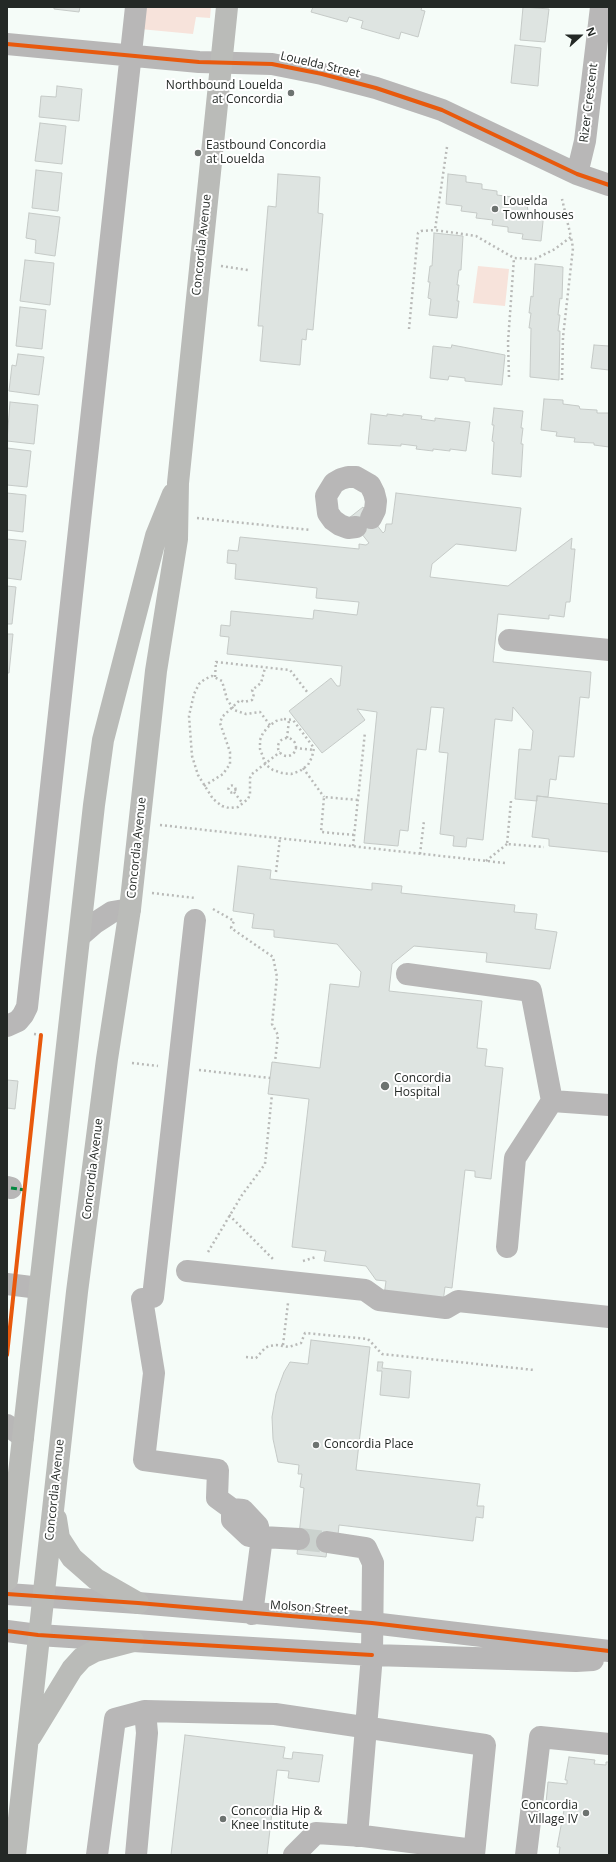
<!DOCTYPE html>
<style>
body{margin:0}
#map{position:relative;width:616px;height:1862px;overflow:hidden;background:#f5fcf8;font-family:"Open Sans",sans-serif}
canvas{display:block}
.frame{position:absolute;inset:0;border:8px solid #242926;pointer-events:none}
.north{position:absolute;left:560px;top:16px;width:40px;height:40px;-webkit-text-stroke:3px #fff;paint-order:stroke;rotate:69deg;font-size:11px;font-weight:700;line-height:16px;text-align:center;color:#242926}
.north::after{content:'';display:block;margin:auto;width:14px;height:18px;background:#242926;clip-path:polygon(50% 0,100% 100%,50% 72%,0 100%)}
</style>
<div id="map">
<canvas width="616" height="1862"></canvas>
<div class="frame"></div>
<div class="north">N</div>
</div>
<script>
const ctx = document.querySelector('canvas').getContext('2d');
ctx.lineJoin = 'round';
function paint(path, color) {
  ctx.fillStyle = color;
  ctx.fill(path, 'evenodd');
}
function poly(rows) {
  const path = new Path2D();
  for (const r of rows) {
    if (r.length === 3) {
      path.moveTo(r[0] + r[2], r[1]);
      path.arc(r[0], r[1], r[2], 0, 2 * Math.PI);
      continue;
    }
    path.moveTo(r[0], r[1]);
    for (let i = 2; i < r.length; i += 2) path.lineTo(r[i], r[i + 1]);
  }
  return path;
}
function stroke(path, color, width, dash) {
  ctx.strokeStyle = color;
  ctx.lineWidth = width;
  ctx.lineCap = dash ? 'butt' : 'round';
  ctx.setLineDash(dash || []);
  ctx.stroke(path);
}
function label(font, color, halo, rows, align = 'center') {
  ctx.font = font + ' "Open Sans",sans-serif';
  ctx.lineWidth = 4;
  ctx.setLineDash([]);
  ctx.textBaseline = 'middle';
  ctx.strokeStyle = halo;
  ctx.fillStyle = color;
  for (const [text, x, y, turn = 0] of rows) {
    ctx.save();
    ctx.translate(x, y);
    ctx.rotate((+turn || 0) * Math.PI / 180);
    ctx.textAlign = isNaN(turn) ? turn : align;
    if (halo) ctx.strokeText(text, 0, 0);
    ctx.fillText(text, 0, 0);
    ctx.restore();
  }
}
const green = poly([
 [142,7,211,7,210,18,196,17,193,34,140,29],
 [478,266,509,269,505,306,473,303]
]);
const building = poly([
 [54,7,80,7,79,12,54,9,54,7],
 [313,7,422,7,421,10,425,11,418,37,401,32,399,39,361,28,363,21,349,17,347,22,311,12,313,7],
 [523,7,549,9,545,42,520,40,523,7],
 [515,45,541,48,538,86,511,83,515,45],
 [57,86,82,89,79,121,39,117,41,96,56,97,57,86],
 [40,123,66,126,62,164,35,161,40,123],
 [36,170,62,173,58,211,32,208,36,170],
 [278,174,320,177,318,213,323,214,313,330,307,329,306,340,302,339,300,365,260,361,263,326,258,326,268,206,276,207,278,174],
 [448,174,466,176,466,182,482,184,482,189,497,191,497,195,512,197,512,203,527,204,528,211,544,212,541,241,522,239,523,234,508,232,508,227,492,225,493,220,476,218,477,213,461,211,462,206,446,204,448,174],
 [29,213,60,217,55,256,35,253,36,240,26,238,29,213],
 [434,233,463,236,461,270,459,270,457,285,459,285,457,301,459,301,457,318,429,315,431,299,428,298,430,282,428,282,430,266,432,266,434,233],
 [25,260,54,263,50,305,20,301,25,260],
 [535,264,563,267,562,299,560,298,558,315,560,315,558,331,560,331,559,380,530,377,531,328,529,328,531,313,529,313,531,296,533,297,535,264],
 [20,307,46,310,42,349,16,346,20,307],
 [452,345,505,355,502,385,465,381,465,378,449,376,448,380,430,378,433,346,451,348,452,345],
 [594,345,609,346,609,370,591,368,594,345],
 [18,354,44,357,39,395,9,391,12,365,16,366,18,354],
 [544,399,563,400,563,404,579,406,580,409,597,410,597,413,609,413,609,447,594,445,594,443,574,442,575,438,556,436,557,432,541,430,544,399],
 [10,402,38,405,34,444,7,441,10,402],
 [494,408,523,411,521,428,523,428,521,444,523,444,521,477,492,474,494,442,492,441,494,425,492,425,494,408],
 [371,414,387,416,387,414,403,416,403,414,422,416,421,419,435,421,435,418,470,422,466,451,450,449,450,451,433,449,433,451,416,449,417,446,401,444,401,446,368,444,371,414],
 [7,448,31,451,27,487,7,485,7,448],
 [7,493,26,495,23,532,7,530,7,493],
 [396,493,521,508,516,551,456,544,432,564,430,577,508,586,572,538,571,549,575,549,570,602,566,602,564,617,549,615,549,619,498,614,493,662,591,672,589,698,580,697,574,757,559,756,556,780,550,779,548,797,537,796,537,801,515,799,519,749,531,750,533,731,513,707,512,721,495,719,483,840,467,838,466,847,453,846,454,836,440,834,448,753,439,752,444,708,431,707,426,750,417,749,408,831,400,830,398,846,364,843,377,712,357,709,365,720,322,753,289,711,331,678,337,686,340,686,342,666,227,654,229,637,220,636,221,625,230,626,231,611,313,619,314,610,357,615,359,602,316,598,317,588,235,579,236,564,227,563,228,550,238,551,240,537,359,549,359,544,366,545,369,543,349,518,363,507,383,533,385,531,386,524,392,524,396,493],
 [7,539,26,541,21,580,7,578,7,539],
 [7,586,16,587,12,624,7,624,7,586],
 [7,634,13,634,9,673,7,673,7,634],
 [537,796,609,804,609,852,549,846,549,839,532,837,537,796],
 [238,866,271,870,270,879,372,890,372,883,402,886,401,893,515,905,514,912,537,914,535,929,557,932,550,969,486,962,487,953,414,946,392,964,389,991,482,1001,477,1048,487,1049,485,1066,503,1068,491,1179,475,1177,475,1171,465,1170,452,1288,445,1287,443,1302,384,1296,386,1281,376,1280,366,1266,324,1261,326,1251,292,1247,309,1099,268,1094,272,1062,320,1068,330,984,359,987,361,972,337,944,274,937,274,930,252,928,254,914,233,911,238,866],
 [7,1080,18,1081,15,1109,7,1108,7,1080],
 [311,1340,370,1347,356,1470,480,1484,477,1506,484,1506,483,1518,476,1517,473,1541,339,1525,338,1535,329,1534,326,1557,297,1554,304,1488,300,1487,302,1474,298,1474,299,1465,278,1462,273,1439,272,1417,276,1394,284,1372,290,1362,308,1364,311,1340],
 [378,1362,383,1362,382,1368,411,1371,409,1398,380,1395,382,1371,377,1371,378,1362],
 [185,1735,285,1747,283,1758,292,1759,293,1752,323,1755,319,1782,288,1778,289,1771,277,1770,267,1855,171,1855,185,1735],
 [569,1757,595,1760,594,1764,606,1765,606,1762,609,1762,609,1855,559,1855,560,1847,557,1847,565,1805,546,1803,548,1782,567,1784,567,1780,565,1780,569,1757]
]);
const minorTunnel = poly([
 [299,1539,327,1542]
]);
const path = poly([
 [447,147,435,230,476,236,514,258,535,259,555,249,571,237,562,199],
 [221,266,248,270],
 [409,329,418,233,421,231,435,230],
 [509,377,508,342,514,258],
 [562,380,563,337,573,248,571,237],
 [197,518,310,530],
 [215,677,216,662,290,670,308,693],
 [284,719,293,720,314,748,312,757,308,765,300,771,291,774,282,773,273,770,266,765,260,749,260,740,263,733,269,726,276,721,284,719],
 [270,725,260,712,246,714,234,710,227,699,222,681,212,676,205,679,199,684,194,694,189,716,192,756,198,775,213,799,222,806,229,808,238,807,248,799,250,794,250,778,252,774,280,752],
 [287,738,289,720],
 [287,747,9],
 [295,748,314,750],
 [303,768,324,797],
 [232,789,3.5],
 [204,786,223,774,230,764,230,752,220,723,222,717,240,700,244,702,252,700,254,694,252,690,261,683,265,668],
 [234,792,243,804],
 [511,801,507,844,544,847],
 [160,825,505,863],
 [354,835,321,832,324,797,358,800],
 [353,846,365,732],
 [420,854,424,821],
 [486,861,507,844],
 [276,872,280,838],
 [152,893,195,898],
 [213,909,234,921,231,928,273,957,277,977,272,1024,278,1035,275,1062],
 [34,1034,41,1035],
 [132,1063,158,1066],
 [199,1070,270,1078],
 [229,1215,273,1259],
 [208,1252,242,1195,265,1164,272,1094],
 [303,1261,316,1257],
 [283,1345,288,1303],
 [246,1357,256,1358,265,1348,269,1346,276,1345,289,1347,301,1343,305,1333,368,1339,382,1354,534,1370]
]);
const minor = poly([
 [7,44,199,62,272,64,322,74,376,88,442,110,577,174,609,185],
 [577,174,585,141,601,7],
 [356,527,348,528,340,525,333,520,328,513,326,496,334,483,341,479,348,477,356,477,370,485,374,493,376,501,375,510,371,518],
 [509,640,609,650],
 [80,936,95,923,112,912,130,909],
 [407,974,531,991,552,1101,609,1105],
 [7,1026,18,1021,23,1015,27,1007,136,7],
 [7,1187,11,1188],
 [507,1247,515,1158,552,1101],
 [187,1271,365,1290,379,1300,446,1308,458,1301,609,1317],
 [7,1284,39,1288],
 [153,1297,195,920],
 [142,1299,154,1373,144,1460,218,1470,217,1498,232,1509],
 [7,1425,23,1437],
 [232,1509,243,1510,258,1526,259,1534,249,1536,232,1520,232,1509],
 [262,1537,299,1539],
 [327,1542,366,1548,373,1563,372,1655,357,1836],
 [7,1594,138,1603,372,1623,609,1651],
 [252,1614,262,1537,259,1534],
 [7,1631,38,1635,133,1641,372,1655,576,1661,593,1660],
 [97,1855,115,1719,145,1711,275,1714,485,1745,474,1855],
 [136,1855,147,1733,145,1711],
 [294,1855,316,1833,363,1836,474,1850],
 [526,1855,540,1737,609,1744]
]);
const major = poly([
 [56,1519,59,1538,72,1558,96,1579,138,1603],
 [7,1580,94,805,103,740,156,536,173,494],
 [31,1736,72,1669,82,1658,95,1651,133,1641],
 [15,1855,77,1292,107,1059,130,909,156,671,177,539,178,483,227,7]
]);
const quiet = poly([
 [11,1188,25,1190]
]);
const cycleway = poly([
 [7,44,199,62,272,64,322,74,376,88,442,110,577,174,609,185],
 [7,1355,41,1035],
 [7,1594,138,1603,372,1623,609,1651],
 [7,1631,38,1635,133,1641,372,1655]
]);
const markers = [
 [291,93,4,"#6d7370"],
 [198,153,4,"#6d7370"],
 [495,209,4,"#6d7370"],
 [385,1086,5,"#6d7370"],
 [316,1445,4,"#6d7370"],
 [586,1813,4,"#6d7370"],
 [223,1819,4,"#6d7370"]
];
const streetNames = [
 ["Louelda Street",320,65,13],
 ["Rizer Crescent",589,103,-83],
 ["Concordia Avenue",202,245,-84],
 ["Concordia Avenue",137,848,-84],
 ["Concordia Avenue",93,1169,-83],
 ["Concordia Avenue",55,1490,-84],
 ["Molson Street",309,1608,4]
];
const poiNames = [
 ["Northbound Louelda",283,86,"right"],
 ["at Concordia",283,100,"right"],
 ["Eastbound Concordia",206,146],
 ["at Louelda",206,160],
 ["Louelda",503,202],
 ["Townhouses",503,216],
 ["Concordia",394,1079],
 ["Hospital",394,1093],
 ["Concordia Place",324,1445],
 ["Concordia",578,1806,"right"],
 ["Village IV",578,1820,"right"],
 ["Concordia Hip &",231,1812],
 ["Knee Institute",231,1826]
];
paint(green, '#f7e3db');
paint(building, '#dee4e1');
stroke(building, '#c5cac7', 1);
stroke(minorTunnel, '#cbd2ce', 22, [22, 11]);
stroke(path, '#b9bab8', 2.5, [2, 3]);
stroke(minor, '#b8b7b7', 22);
stroke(major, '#babbb8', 22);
stroke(quiet, '#00873e', 3, [6, 3]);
stroke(cycleway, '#e8590c', 4);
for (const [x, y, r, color] of markers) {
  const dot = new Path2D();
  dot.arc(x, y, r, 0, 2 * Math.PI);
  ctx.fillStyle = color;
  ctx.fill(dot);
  stroke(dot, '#fff', 1.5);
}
label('12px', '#242926', '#fff', streetNames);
label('12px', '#242926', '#fff', poiNames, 'left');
</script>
